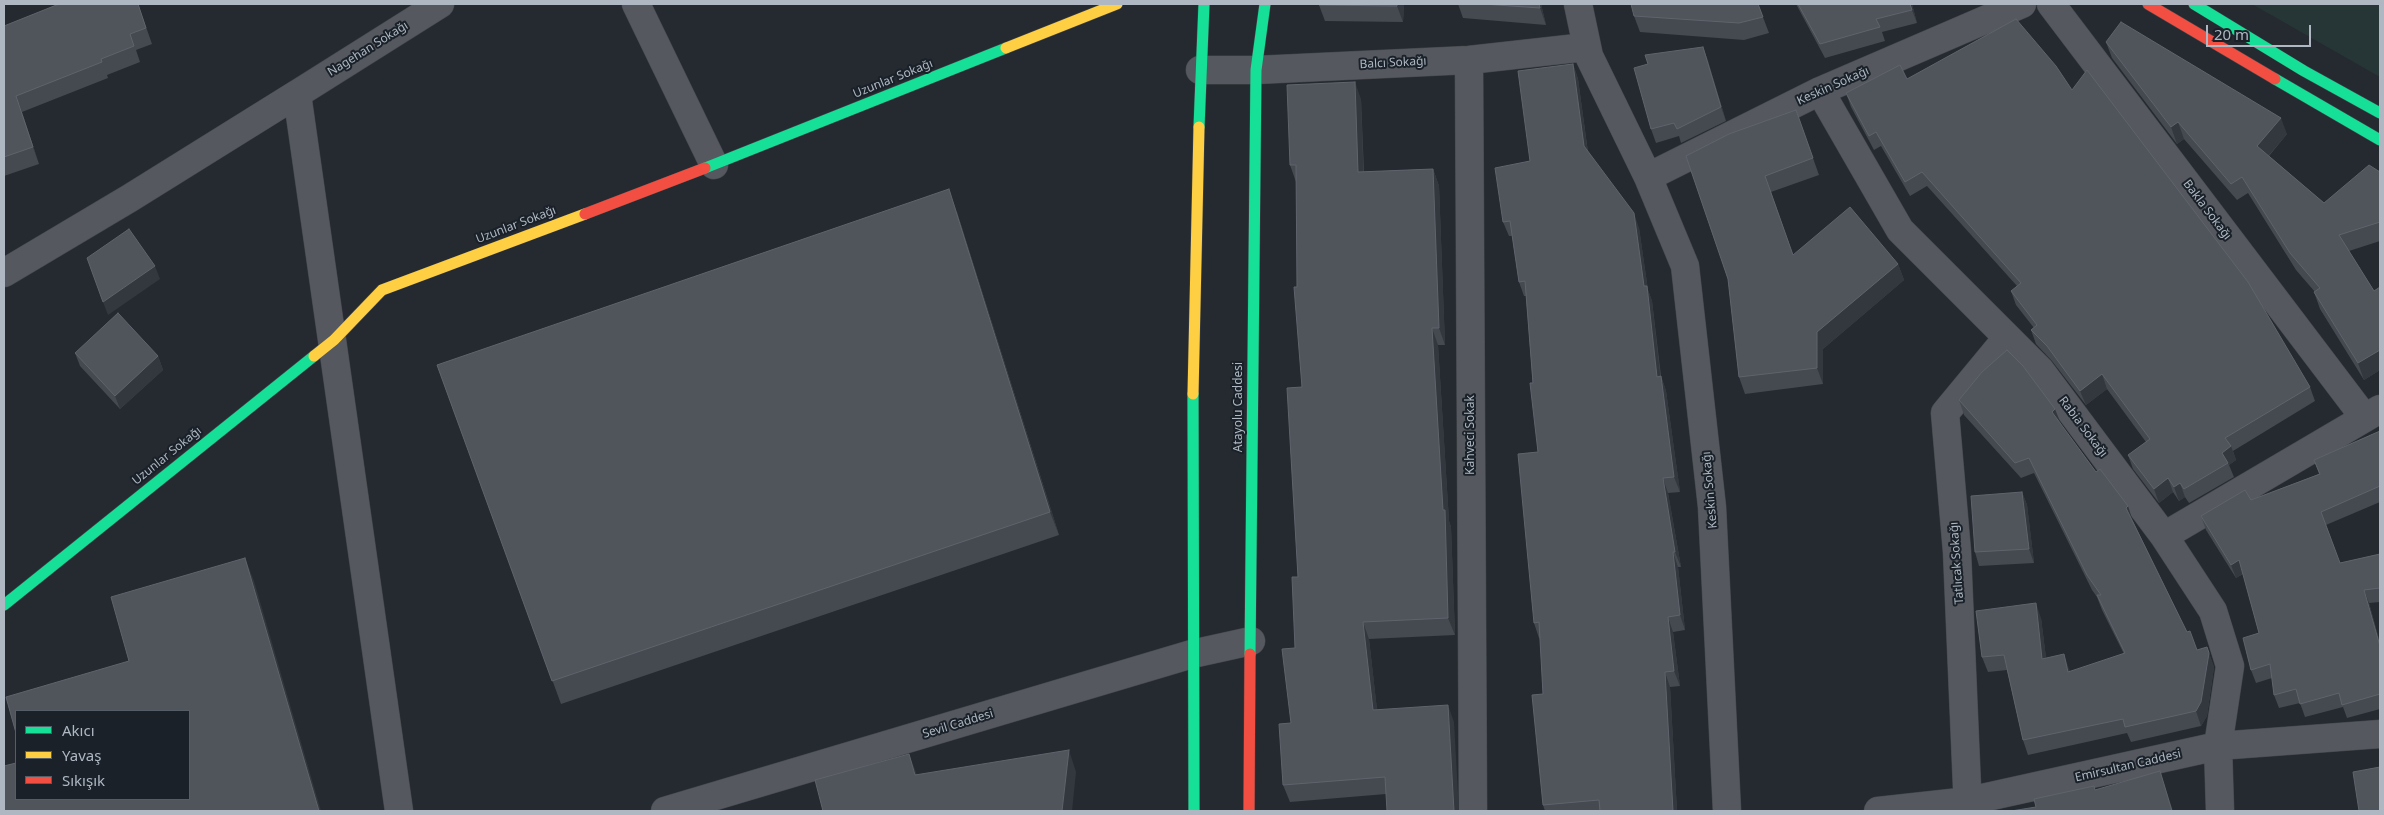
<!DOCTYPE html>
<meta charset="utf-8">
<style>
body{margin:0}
#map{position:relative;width:2384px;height:815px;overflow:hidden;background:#252a30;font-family:"Noto Sans",sans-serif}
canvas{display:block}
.frame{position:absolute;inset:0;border:5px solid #aeb7c2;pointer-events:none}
.legend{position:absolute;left:15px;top:710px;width:175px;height:90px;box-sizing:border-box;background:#1a2129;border:1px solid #555d66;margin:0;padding:6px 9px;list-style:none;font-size:15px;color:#aeb7c2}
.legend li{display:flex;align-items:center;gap:10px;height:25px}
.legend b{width:25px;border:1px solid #555d66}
.scale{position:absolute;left:2206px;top:25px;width:105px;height:22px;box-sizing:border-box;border:2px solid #aeb7c2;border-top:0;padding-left:6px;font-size:15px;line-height:18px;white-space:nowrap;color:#aeb7c2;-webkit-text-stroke:4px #1a2129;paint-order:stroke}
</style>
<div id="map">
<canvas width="2384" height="815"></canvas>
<div class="frame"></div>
<ul class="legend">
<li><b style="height:6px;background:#16e098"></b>Akıcı</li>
<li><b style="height:6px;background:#ffcf43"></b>Yavaş</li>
<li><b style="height:6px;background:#f24e42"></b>Sıkışık</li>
</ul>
<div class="scale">20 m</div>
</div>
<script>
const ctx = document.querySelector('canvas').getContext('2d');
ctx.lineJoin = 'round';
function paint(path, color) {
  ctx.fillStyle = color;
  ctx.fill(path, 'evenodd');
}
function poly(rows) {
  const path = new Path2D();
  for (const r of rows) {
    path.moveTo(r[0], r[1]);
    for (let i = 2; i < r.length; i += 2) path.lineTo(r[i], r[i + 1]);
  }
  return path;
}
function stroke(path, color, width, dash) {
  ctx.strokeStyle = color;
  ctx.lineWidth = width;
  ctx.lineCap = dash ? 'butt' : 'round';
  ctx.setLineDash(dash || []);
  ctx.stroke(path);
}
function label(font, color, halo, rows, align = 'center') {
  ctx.font = font + ' "Noto Sans",sans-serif';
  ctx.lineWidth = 4;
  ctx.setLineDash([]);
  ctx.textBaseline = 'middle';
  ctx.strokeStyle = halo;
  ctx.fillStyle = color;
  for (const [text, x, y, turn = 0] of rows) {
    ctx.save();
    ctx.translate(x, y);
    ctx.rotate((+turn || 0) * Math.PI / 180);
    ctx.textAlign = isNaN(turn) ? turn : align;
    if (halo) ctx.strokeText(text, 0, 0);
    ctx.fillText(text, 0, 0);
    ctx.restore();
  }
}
const green = poly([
 [2252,4,2380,4,2380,77]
]);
const street = poly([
 [636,4,714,165],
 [1578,4,1589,56,1648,177],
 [2051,4,2364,417],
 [1469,60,1473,811],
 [1200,70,1256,70,1469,60,1586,47],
 [1820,91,1900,230,2040,370,2164,536,2213,611,2230,666,2218,746,2220,811],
 [297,94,440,4],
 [4,273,130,198,297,94,399,811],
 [2164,536,2380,409],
 [665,811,1192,654,1251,641],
 [1727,811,1712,507,1685,266,1648,177,1820,91,2022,4],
 [1878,811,1969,801,2218,746,2380,734],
 [1968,811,1957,552,1945,413,2007,338]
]);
const fast = poly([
 [2194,4,2304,71,2380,113],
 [2275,79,2380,140],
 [1199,127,1204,4],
 [705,168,1006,48],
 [1193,394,1194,811],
 [4,605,314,356],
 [1250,654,1256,70,1265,4]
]);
const slow = poly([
 [1006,48,1117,4],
 [314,356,334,340,382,290,585,214],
 [1193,394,1199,127]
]);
const jam = poly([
 [2148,4,2275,79],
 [585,214,705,168],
 [1249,811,1250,654]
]);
const wall = poly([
 [138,4,152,44,136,50,140,62,107,75,108,78,22,112,39,164,4,176,4,26],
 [1404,4,1403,22,1325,21,1319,5],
 [1458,4,1541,4,1546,25,1463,18],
 [1758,4,1769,33,1744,40,1640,32,1634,16],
 [1796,4,1912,4,1917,23,1882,32,1885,41,1825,58],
 [2106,42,2287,134,2269,156,2324,203,2380,172,2380,241,2349,251,2374,291,2380,287,2380,370,2364,380,2320,309,2314,292,2315,292,2296,270,2248,193,2237,200,2184,139,2177,144,2112,58],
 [1703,47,1708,61,1726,121,1681,143,1679,136,1656,143,1651,129],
 [1573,64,1578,79,1588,152,1639,228,1648,290,1652,301,1661,376,1666,391,1680,492,1668,493,1681,567,1678,567,1685,630,1673,632,1680,686,1670,687,1677,811,1545,811,1543,805,1543,694,1540,638,1539,638,1534,623,1538,452,1526,296,1524,296,1519,282,1512,236,1509,236,1503,222],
 [1907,79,2072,90,2310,387,2315,401,2233,451,2236,460,2229,465,2234,477,2189,503,2185,497,2179,501,2173,492,2159,503,2133,469,2128,455,2146,442,2107,389,2086,405,2052,361,2036,344,2031,330,2034,328,2016,305,2011,291,2017,286,1927,186,1910,196,1881,146,1874,150,1851,107,1846,93],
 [1361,99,1364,172,1433,169,1439,186,1445,345,1438,345,1449,521,1451,527,1455,635,1369,639,1377,710,1454,722,1386,794,1290,802,1283,785,1291,723,1295,648,1298,577,1302,387,1296,182,1290,165],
 [1796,110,1819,175,1771,192,1793,255,1898,264,1904,280,1823,349,1823,384,1745,394,1739,377,1728,279,1686,156],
 [957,212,1059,535,561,704,437,365],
 [75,353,158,356,163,370,120,409,80,366],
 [1959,400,2060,424,2096,472,2133,521,2187,632,2197,650,2207,647,2212,662,2214,667,2207,716,2201,726,2131,742,2127,733,2028,755,2023,740,2007,670,1988,672,1982,657,2041,618,2046,658,2069,669,2070,672,2124,654,2102,610,2097,597,2092,590,2034,473,2021,478,1964,415],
 [2380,431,2380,502,2326,525,2340,563,2380,554,2380,602,2369,603,2380,643,2380,709,2347,718,2343,707,2305,717,2300,703,2279,708,2274,695,2272,678,2256,683,2251,670,2259,633,2243,574,2236,578,2206,530,2201,516,2251,500,2319,474,2314,460],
 [2022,492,2027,505,2034,563,1979,566,1975,552]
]);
const shadedWall = poly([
 [1397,4,1404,4,1403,22,1397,6],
 [1539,4,1541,4,1546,25,1540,8],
 [1910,4,1912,4,1917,23,1912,10],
 [1703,47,1708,61,1726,121,1721,107],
 [1573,64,1578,79,1589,161,1584,146],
 [1355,82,1361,99,1364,189,1358,172],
 [16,96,22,112,39,164,33,147],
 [2281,118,2287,134,2263,162,2257,146],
 [2178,122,2184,139,2177,144,2171,127],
 [1433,169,1439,186,1445,345,1439,328],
 [949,189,957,212,1059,535,1050,512],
 [1634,213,1639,228,1648,290,1652,301,1662,391,1657,377],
 [1898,264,1904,280,1823,349,1823,384,1817,368,1817,332],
 [155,266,160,279,108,315,103,302],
 [1432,328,1438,345,1449,521,1451,527,1455,635,1448,618,1443,510],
 [2380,350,2380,370,2364,380,2358,363],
 [158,356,163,370,120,409,115,396],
 [2102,374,2107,389,2086,405,2080,391],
 [1661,376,1666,391,1680,492,1674,477],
 [2055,409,2061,424,2052,412],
 [2231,446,2236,460,2229,465,2222,453],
 [1663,478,1668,493,1681,567,1675,552],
 [2168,478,2173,492,2159,503,2154,489],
 [2180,483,2185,497,2179,501,2174,487],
 [2022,492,2027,505,2034,563,2029,549],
 [2128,506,2133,521,2132,522,2126,508],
 [1673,552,1678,567,1685,630,1680,615],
 [245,558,254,581,321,811,319,811],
 [2239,560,2244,573,2236,578,2231,565],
 [2364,590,2369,603,2380,643,2380,646],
 [2036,603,2041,618,2048,674,2042,659],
 [1668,617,1673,632,1680,686,1674,671],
 [1363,622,1369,639,1379,727,1373,710],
 [2207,647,2214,667,2207,716,2201,726,2196,711],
 [2064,654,2069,669,2073,687,2068,672],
 [1665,672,1670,687,1677,811,1673,811],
 [1448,705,1454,722,1459,811,1454,811],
 [1069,750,1076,772,1072,811,1062,811],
 [909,754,917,775,915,775],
 [2160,771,2165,786,2173,811,2172,811]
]);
const building = poly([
 [59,4,138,4,146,28,130,34,134,46,101,59,102,62,16,96,33,147,4,157,4,26,59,4],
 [1319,4,1397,4,1397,6,1319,5,1319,4],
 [1483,4,1539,4,1540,8,1483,4],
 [1631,4,1758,4,1763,17,1739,23,1634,16,1631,4],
 [1798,4,1910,4,1912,10,1876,19,1880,27,1820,44,1798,4],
 [2016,19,2056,66,2072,90,2087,70,2248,282,2310,387,2225,438,2231,446,2222,453,2228,463,2184,489,2180,483,2174,487,2168,478,2154,489,2128,455,2150,439,2102,374,2080,391,2047,346,2031,330,2037,325,2011,291,2021,283,1922,172,1905,182,1876,132,1869,136,1846,93,1900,65,1907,79,2016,19],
 [2121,22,2281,118,2257,146,2324,203,2369,165,2380,172,2380,222,2339,235,2374,291,2380,287,2380,350,2358,363,2314,292,2320,288,2290,253,2242,177,2231,184,2178,122,2171,127,2106,42,2121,22],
 [1703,47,1721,107,1677,129,1674,123,1651,129,1634,68,1648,64,1645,55,1703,47],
 [1573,64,1584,146,1634,213,1644,286,1647,286,1657,377,1661,376,1674,477,1663,478,1675,552,1673,552,1680,615,1668,617,1674,671,1665,672,1673,811,1600,811,1599,800,1543,805,1532,695,1543,694,1539,622,1534,623,1518,454,1538,452,1530,383,1533,383,1525,281,1519,282,1510,221,1503,222,1495,168,1530,161,1518,71,1573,64],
 [1355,82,1358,172,1433,169,1439,328,1432,328,1443,510,1445,510,1448,618,1363,622,1373,710,1448,705,1454,811,1387,811,1385,777,1283,785,1279,724,1291,723,1282,649,1295,648,1292,577,1298,577,1287,388,1302,387,1294,287,1297,287,1296,165,1290,165,1287,85,1355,82],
 [1796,110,1813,158,1765,176,1793,255,1850,207,1898,264,1817,332,1817,368,1739,377,1728,279,1686,156,1729,134,1796,110],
 [949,189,1050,512,552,681,437,365,949,189],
 [129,229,155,266,103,302,87,258,129,229],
 [118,313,158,356,115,396,75,353,118,313],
 [2007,350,2023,366,2055,409,2052,412,2096,472,2100,469,2128,506,2126,508,2187,632,2190,631,2197,650,2207,647,2209,653,2201,702,2196,711,2125,727,2123,719,2023,740,2004,655,1982,657,1976,611,2036,603,2042,659,2064,654,2068,672,2125,653,2097,595,2101,595,2087,575,2029,458,2015,463,1959,400,1982,372,2007,350],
 [2380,431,2380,486,2321,512,2340,563,2380,554,2380,588,2364,590,2380,646,2380,694,2342,705,2339,693,2300,704,2296,689,2274,695,2270,664,2251,670,2243,638,2259,633,2239,560,2231,565,2201,516,2245,490,2251,500,2320,474,2314,460,2380,431],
 [2022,492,2029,549,1975,552,1971,496,2022,492],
 [245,558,319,811,4,811,4,766,16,763,16,799,189,799,189,711,16,711,16,733,6,697,129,661,111,597,245,558],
 [1069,750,1062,811,823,811,815,780,909,754,915,775,1069,750],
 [2380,767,2380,811,2359,811,2353,772,2380,767],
 [2160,771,2172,811,2011,811,2036,807,2034,799,2094,786,2095,790,2160,771]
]);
const streetNames = [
 ["Nagehan Sokağı",368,49,-32],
 ["Balcı Sokağı",1393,63,-3],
 ["Uzunlar Sokağı",893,79,-22],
 ["Keskin Sokağı",1833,86,-24],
 ["Bakla Sokağı",2207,210,53],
 ["Uzunlar Sokağı",516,225,-21],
 ["Atayolu Caddesi",1239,407,-90],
 ["Rabia Sokağı",2083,427,53],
 ["Kahveci Sokak",1471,435,-90],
 ["Uzunlar Sokağı",167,456,-39],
 ["Keskin Sokağı",1710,490,-95],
 ["Tatlıcak Sokağı",1957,563,-94],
 ["Sevil Caddesi",958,724,-17],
 ["Emirsultan Caddesi",2128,766,-13]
];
paint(green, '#263636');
stroke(street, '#42464b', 29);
stroke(fast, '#42464b', 12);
stroke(slow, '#42464b', 12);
stroke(jam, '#42464b', 12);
stroke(street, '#55585e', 28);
stroke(fast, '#16e098', 11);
stroke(slow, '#ffcf43', 11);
stroke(jam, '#f24e42', 11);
paint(wall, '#454950');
paint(shadedWall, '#33383e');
paint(building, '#50555c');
stroke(building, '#5f646c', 1);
label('12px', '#aeb7c2', '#1a2129', streetNames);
</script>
